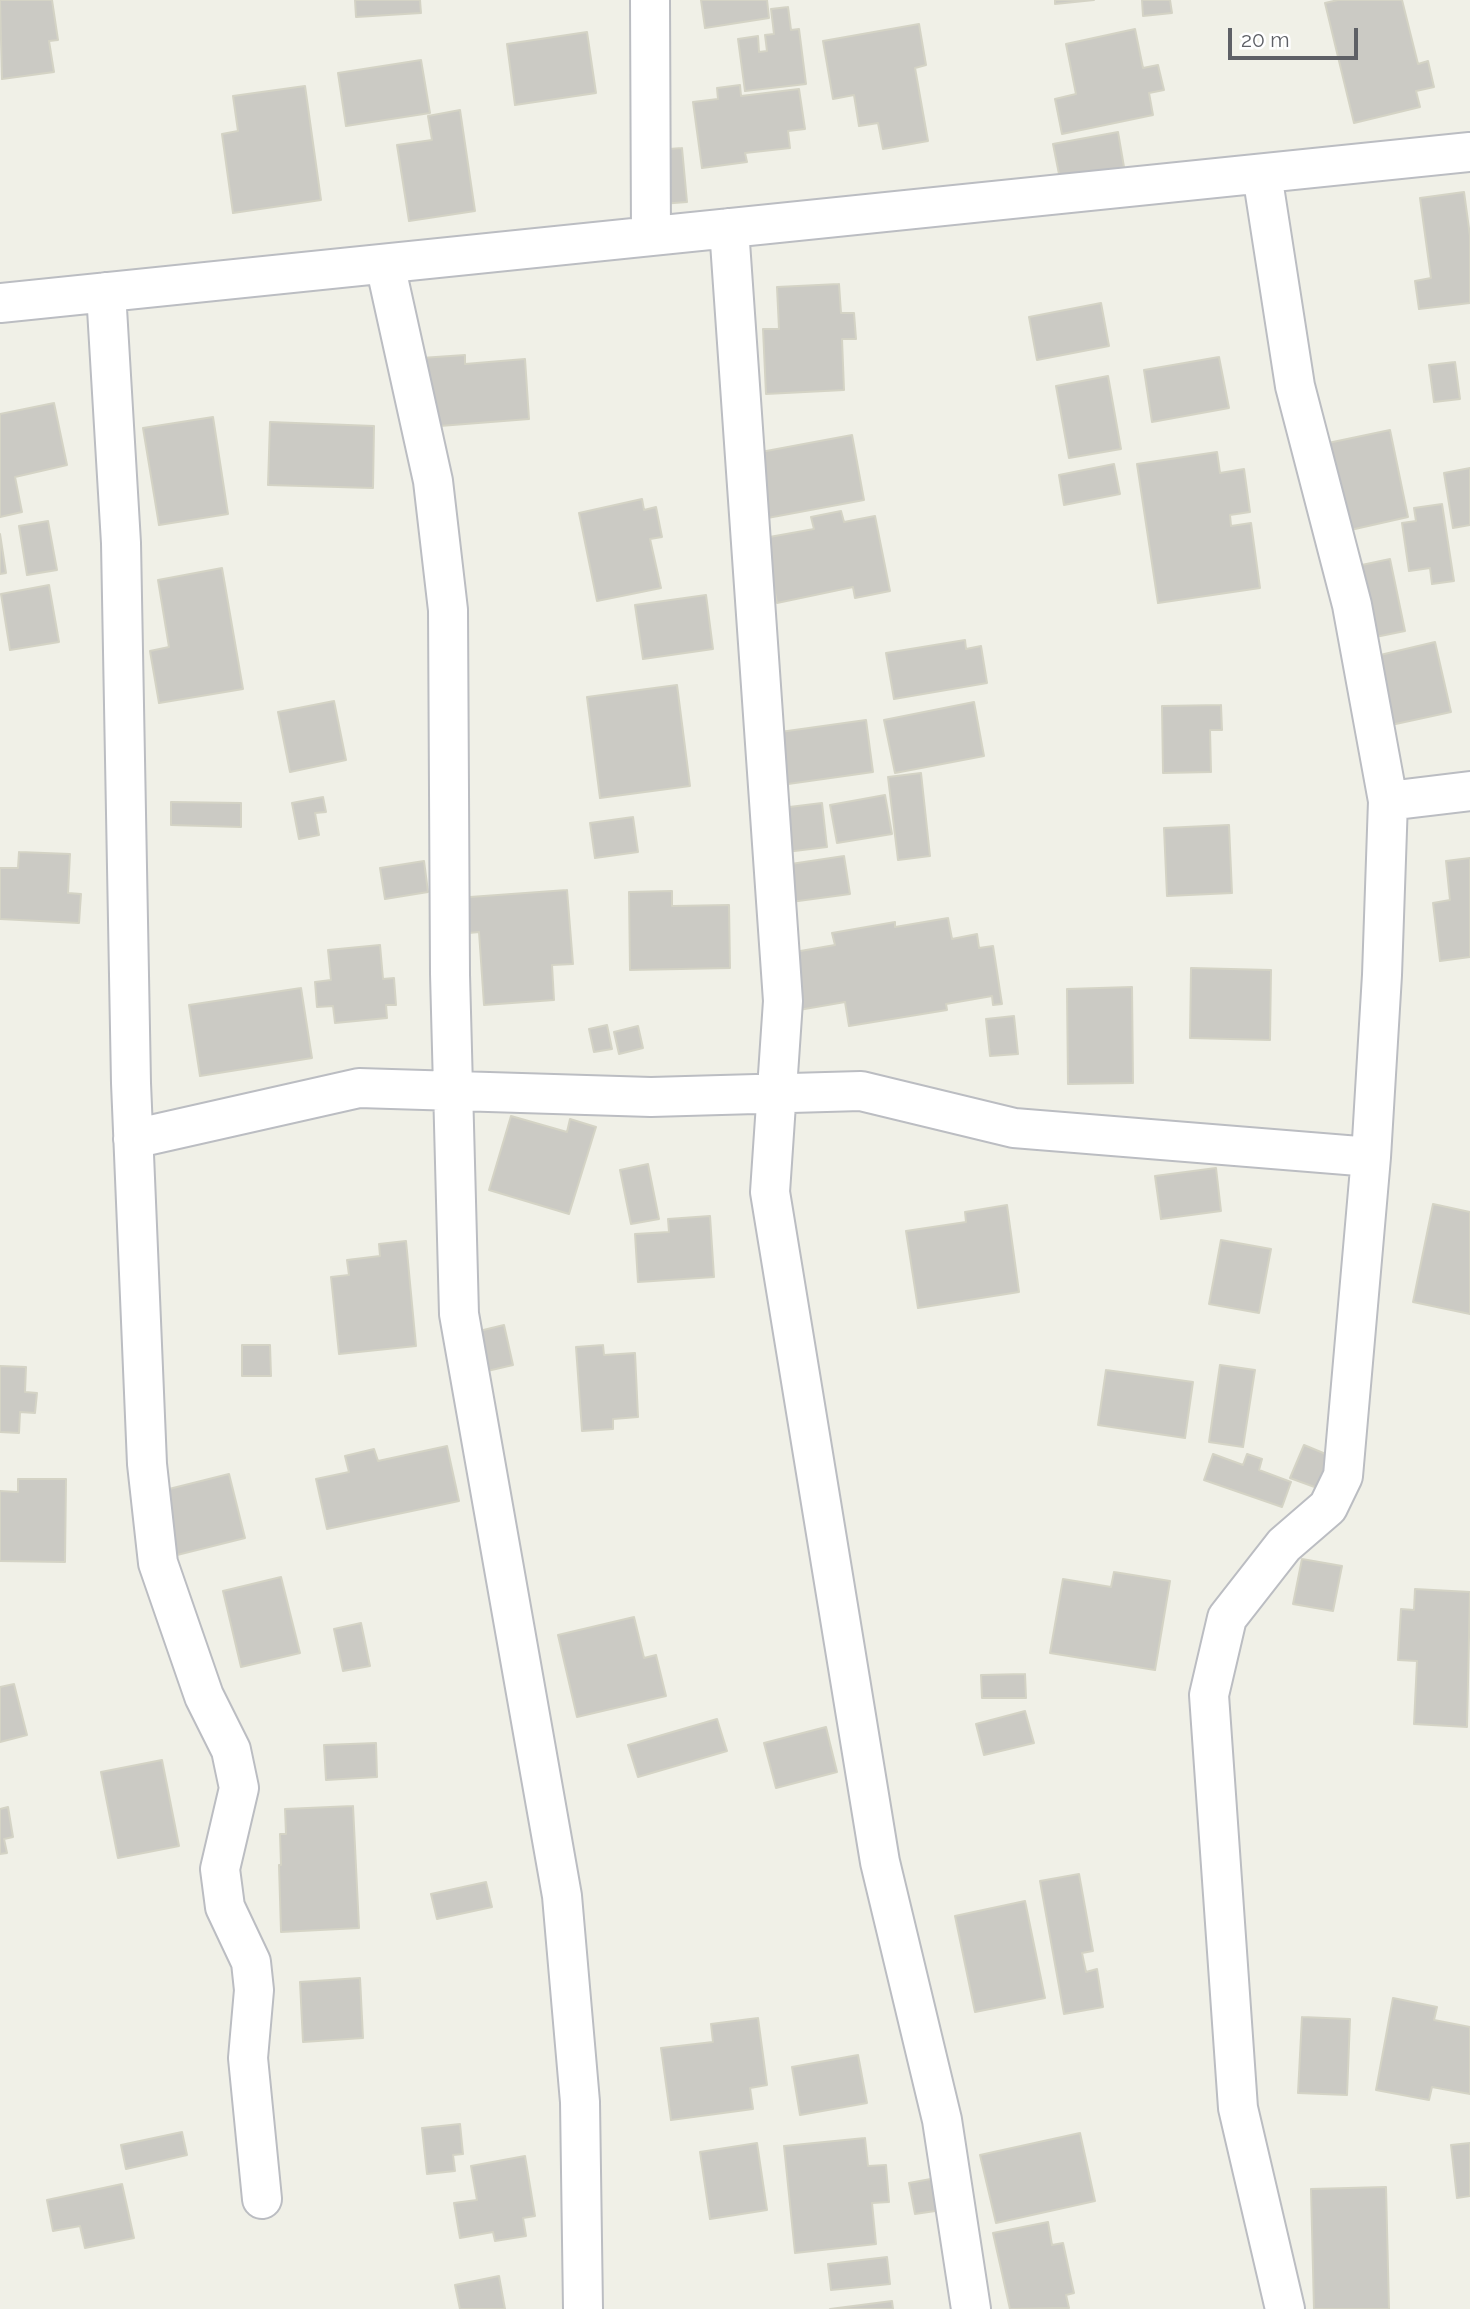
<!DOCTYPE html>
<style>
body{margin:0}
#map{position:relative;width:1470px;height:2309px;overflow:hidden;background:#f0f0e7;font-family:Raleway,sans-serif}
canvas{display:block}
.scale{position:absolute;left:1228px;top:28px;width:130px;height:32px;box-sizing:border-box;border:4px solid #5e6066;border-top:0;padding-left:9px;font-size:21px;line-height:24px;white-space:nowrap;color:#5e6066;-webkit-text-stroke:5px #fff;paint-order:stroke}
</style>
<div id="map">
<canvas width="1470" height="2309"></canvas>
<div class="scale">20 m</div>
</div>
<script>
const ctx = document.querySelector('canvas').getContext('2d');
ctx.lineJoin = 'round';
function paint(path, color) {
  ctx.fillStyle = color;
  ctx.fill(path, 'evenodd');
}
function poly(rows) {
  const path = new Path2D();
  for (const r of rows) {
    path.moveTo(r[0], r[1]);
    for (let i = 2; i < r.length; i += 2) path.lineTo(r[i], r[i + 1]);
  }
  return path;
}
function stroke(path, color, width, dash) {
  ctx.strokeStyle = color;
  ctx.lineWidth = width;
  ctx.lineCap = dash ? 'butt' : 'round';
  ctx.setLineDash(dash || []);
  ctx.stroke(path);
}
const building = poly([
 [0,0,52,0,58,40,49,41,54,72,2,79,0,0],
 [355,0,420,0,421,13,356,17,355,0],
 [701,0,767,0,769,18,705,28,701,0],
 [1055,0,1094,0,1055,4,1055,0],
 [1142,0,1170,0,1172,13,1143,16,1142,0],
 [1338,0,1402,0,1418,64,1428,61,1434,87,1416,91,1420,107,1354,123,1325,3,1338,0],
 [788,7,791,30,799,29,806,84,745,91,738,39,758,36,759,52,767,51,765,35,774,34,771,9,788,7],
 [919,24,926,65,915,68,928,141,883,149,878,123,859,126,854,95,833,99,823,41,919,24],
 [1135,29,1143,68,1158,65,1164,90,1149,93,1153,115,1062,134,1055,99,1076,94,1066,44,1135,29],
 [587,32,596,93,515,105,507,44,587,32],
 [421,60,430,113,346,126,338,73,421,60],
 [740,85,741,96,799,89,805,129,788,131,790,148,745,153,747,162,702,168,693,102,718,99,717,88,740,85],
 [305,86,321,200,233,213,222,134,238,131,233,96,305,86],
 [460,110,475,211,409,221,397,145,432,140,428,116,460,110],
 [1118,132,1124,167,1060,179,1053,144,1118,132],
 [682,148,687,202,648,205,644,151,682,148],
 [1464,192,1470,236,1470,303,1419,309,1415,281,1431,278,1420,198,1464,192],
 [839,284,841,313,854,313,856,339,842,339,844,390,766,394,763,329,779,329,777,287,839,284],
 [1101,303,1109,346,1037,360,1029,317,1101,303],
 [465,355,465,364,525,359,529,419,427,427,421,358,465,355],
 [1219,357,1229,408,1152,422,1144,370,1219,357],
 [1455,362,1460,399,1434,402,1429,365,1455,362],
 [1108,376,1121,449,1069,458,1056,386,1108,376],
 [54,403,67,465,15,477,22,512,0,517,0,414,54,403],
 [213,417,228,514,159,525,143,428,213,417],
 [270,422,374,426,373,488,268,485,270,422],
 [1390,430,1408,517,1346,531,1328,443,1390,430],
 [852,435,864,500,746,522,734,457,852,435],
 [1217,452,1220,473,1244,469,1250,512,1230,515,1231,526,1251,523,1260,588,1158,603,1137,464,1217,452],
 [1114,464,1120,494,1064,505,1059,475,1114,464],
 [1470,468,1470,525,1453,528,1444,473,1470,468],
 [642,499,644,510,656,507,662,537,650,539,661,588,597,601,579,513,642,499],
 [1442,504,1454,581,1432,584,1430,568,1409,571,1402,523,1416,521,1414,508,1442,504],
 [841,511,844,522,875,516,890,591,855,598,853,587,777,603,764,538,814,529,811,517,841,511],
 [48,521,57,570,27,575,19,526,48,521],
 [0,534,6,573,0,574,0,534],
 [1390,559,1405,631,1351,642,1338,570,1390,559],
 [222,568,243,689,159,703,150,651,169,647,158,580,222,568],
 [49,585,59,642,10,650,1,594,49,585],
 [706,595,713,649,643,659,635,605,706,595],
 [965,640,966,649,981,646,987,683,894,699,886,653,965,640],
 [1435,642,1451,712,1391,725,1376,656,1435,642],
 [677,685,690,786,600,798,587,697,677,685],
 [334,701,346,760,290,772,278,712,334,701],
 [974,702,984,756,895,773,884,720,974,702],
 [1221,705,1222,730,1210,730,1211,772,1163,773,1162,706,1221,705],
 [866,720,873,772,781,785,773,733,866,720],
 [921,773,930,856,898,860,888,777,921,773],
 [885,795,892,834,837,843,830,805,885,795],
 [323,797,326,812,315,813,319,835,299,839,292,803,323,797],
 [171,802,241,803,241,827,171,825,171,802],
 [822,803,827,847,778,853,773,809,822,803],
 [633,817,638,852,595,858,590,823,633,817],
 [1229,825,1232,893,1167,896,1164,828,1229,825],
 [19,852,70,854,68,893,81,894,79,923,0,919,0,868,18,868,19,852],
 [844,856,850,894,776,904,771,867,844,856],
 [1470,858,1470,957,1440,961,1433,903,1450,900,1446,861,1470,858],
 [424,861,428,892,385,899,380,868,424,861],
 [567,890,573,964,552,965,554,1000,484,1005,479,932,459,934,456,898,567,890],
 [672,891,672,906,729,905,730,968,630,970,629,892,672,891],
 [948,918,952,939,977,934,979,948,993,946,1002,1004,993,1005,992,996,946,1004,947,1010,849,1026,845,1002,793,1011,783,954,835,945,832,933,895,922,895,927,948,918],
 [380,945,383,979,394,978,396,1005,386,1005,387,1018,335,1023,333,1006,317,1007,315,982,331,980,328,950,380,945],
 [1191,968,1271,970,1270,1040,1190,1038,1191,968],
 [1132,987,1133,1083,1068,1084,1067,989,1132,987],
 [301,988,312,1058,200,1076,189,1005,301,988],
 [1014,1016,1018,1054,990,1056,986,1019,1014,1016],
 [607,1025,612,1049,594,1052,589,1029,607,1025],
 [638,1026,643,1048,619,1054,614,1032,638,1026],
 [511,1116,567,1132,570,1119,596,1127,569,1214,489,1190,511,1116],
 [648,1164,659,1219,631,1224,620,1170,648,1164],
 [1216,1168,1221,1211,1161,1219,1155,1176,1216,1168],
 [1433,1204,1470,1212,1470,1314,1413,1302,1433,1204],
 [1007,1205,1019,1292,918,1308,906,1231,966,1222,965,1212,1007,1205],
 [710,1216,714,1277,638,1282,635,1234,669,1232,668,1219,710,1216],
 [1221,1240,1271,1249,1259,1313,1209,1304,1221,1240],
 [406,1241,416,1346,339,1354,331,1277,349,1275,347,1260,380,1256,379,1244,406,1241],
 [504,1325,513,1365,483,1372,475,1332,504,1325],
 [242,1345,270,1345,271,1376,242,1376,242,1345],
 [603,1345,604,1355,635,1353,638,1417,613,1419,613,1429,582,1431,576,1347,603,1345],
 [1220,1365,1255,1370,1243,1447,1209,1442,1220,1365],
 [0,1366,26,1367,25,1392,37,1393,35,1413,20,1412,19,1433,0,1432,0,1366],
 [1106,1370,1193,1382,1185,1438,1098,1425,1106,1370],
 [1304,1445,1333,1457,1320,1489,1290,1478,1304,1445],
 [447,1446,459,1501,327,1529,316,1479,349,1472,345,1456,374,1449,378,1461,447,1446],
 [1213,1454,1243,1465,1247,1454,1262,1459,1259,1470,1291,1482,1282,1507,1204,1480,1213,1454],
 [229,1474,245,1538,161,1559,145,1495,229,1474],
 [18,1479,66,1479,65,1562,0,1561,0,1491,18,1492,18,1479],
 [1302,1559,1342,1566,1333,1611,1293,1604,1302,1559],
 [1114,1572,1170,1581,1155,1670,1050,1653,1063,1579,1111,1587,1114,1572],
 [281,1577,300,1653,241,1667,223,1591,281,1577],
 [1415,1589,1470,1592,1467,1727,1414,1724,1417,1661,1398,1660,1401,1609,1414,1610,1415,1589],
 [634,1617,644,1658,656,1655,666,1696,577,1717,558,1635,634,1617],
 [361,1623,370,1666,343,1671,334,1629,361,1623],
 [1025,1674,1026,1698,982,1698,981,1675,1025,1674],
 [14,1684,27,1735,0,1742,0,1687,14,1684],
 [1025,1711,1034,1743,984,1755,976,1724,1025,1711],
 [717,1719,727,1751,638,1777,628,1745,717,1719],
 [826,1727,837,1772,776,1788,764,1743,826,1727],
 [376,1743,377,1777,326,1780,324,1745,376,1743],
 [162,1760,179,1846,118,1858,101,1772,162,1760],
 [353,1806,359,1928,281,1932,279,1865,281,1865,280,1834,286,1834,285,1809,353,1806],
 [8,1807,13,1837,4,1839,7,1853,0,1854,0,1809,8,1807],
 [1079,1874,1093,1951,1082,1953,1086,1972,1097,1969,1103,2007,1064,2014,1040,1881,1079,1874],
 [486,1882,492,1907,437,1919,431,1894,486,1882],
 [1025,1901,1045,1998,975,2012,955,1916,1025,1901],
 [360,1978,363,2038,303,2042,300,1982,360,1978],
 [1393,1998,1437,2007,1434,2020,1470,2027,1470,2094,1432,2087,1429,2100,1376,2090,1393,1998],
 [1302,2017,1350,2019,1347,2095,1298,2093,1302,2017],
 [758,2018,767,2085,750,2088,753,2109,671,2120,661,2048,713,2042,711,2024,758,2018],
 [858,2055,867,2103,800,2115,792,2067,858,2055],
 [460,2124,463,2154,453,2155,455,2171,427,2174,422,2128,460,2124],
 [182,2132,187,2155,126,2169,121,2145,182,2132],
 [1080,2133,1095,2201,996,2223,980,2155,1080,2133],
 [865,2138,868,2166,886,2165,889,2202,872,2203,876,2244,795,2253,784,2146,865,2138],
 [757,2143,767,2210,710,2219,700,2152,757,2143],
 [1470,2143,1470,2196,1457,2198,1451,2145,1470,2143],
 [525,2156,535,2216,523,2218,526,2236,495,2241,493,2232,460,2238,454,2203,477,2200,471,2166,525,2156],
 [936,2178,942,2210,915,2214,909,2183,936,2178],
 [122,2184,134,2238,85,2248,80,2226,53,2231,47,2200,122,2184],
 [1386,2187,1389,2309,1314,2309,1311,2189,1386,2187],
 [1048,2222,1052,2245,1063,2243,1074,2293,1066,2295,1069,2308,1010,2309,993,2233,1048,2222],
 [887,2257,890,2284,831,2290,828,2264,887,2257],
 [499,2276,505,2309,460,2309,455,2285,499,2276],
 [892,2301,893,2309,830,2309,892,2301]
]);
const minor = poly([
 [650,0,651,236],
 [1262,174,1295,386,1352,605,1388,801,1382,975,1371,1157,1343,1476,1328,1507,1284,1545,1227,1618,1209,1695,1238,2108,1285,2309],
 [729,228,783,1001,770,1192,880,1862,942,2120,971,2309],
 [385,264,433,481,448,610,450,974,459,1314,562,1896,580,2102,583,2309],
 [106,292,121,543,131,1083,147,1464,158,1563,204,1696,231,1750,239,1788,220,1869,225,1907,251,1962,254,1990,248,2058,262,2199],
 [0,303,1470,152],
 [1388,801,1470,791],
 [133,1139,359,1088,651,1097,861,1091,1014,1128,1371,1157]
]);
paint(building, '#cbcac4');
stroke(building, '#d4d3c5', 2);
stroke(minor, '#bbbdc2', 42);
stroke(minor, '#fff', 38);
</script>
